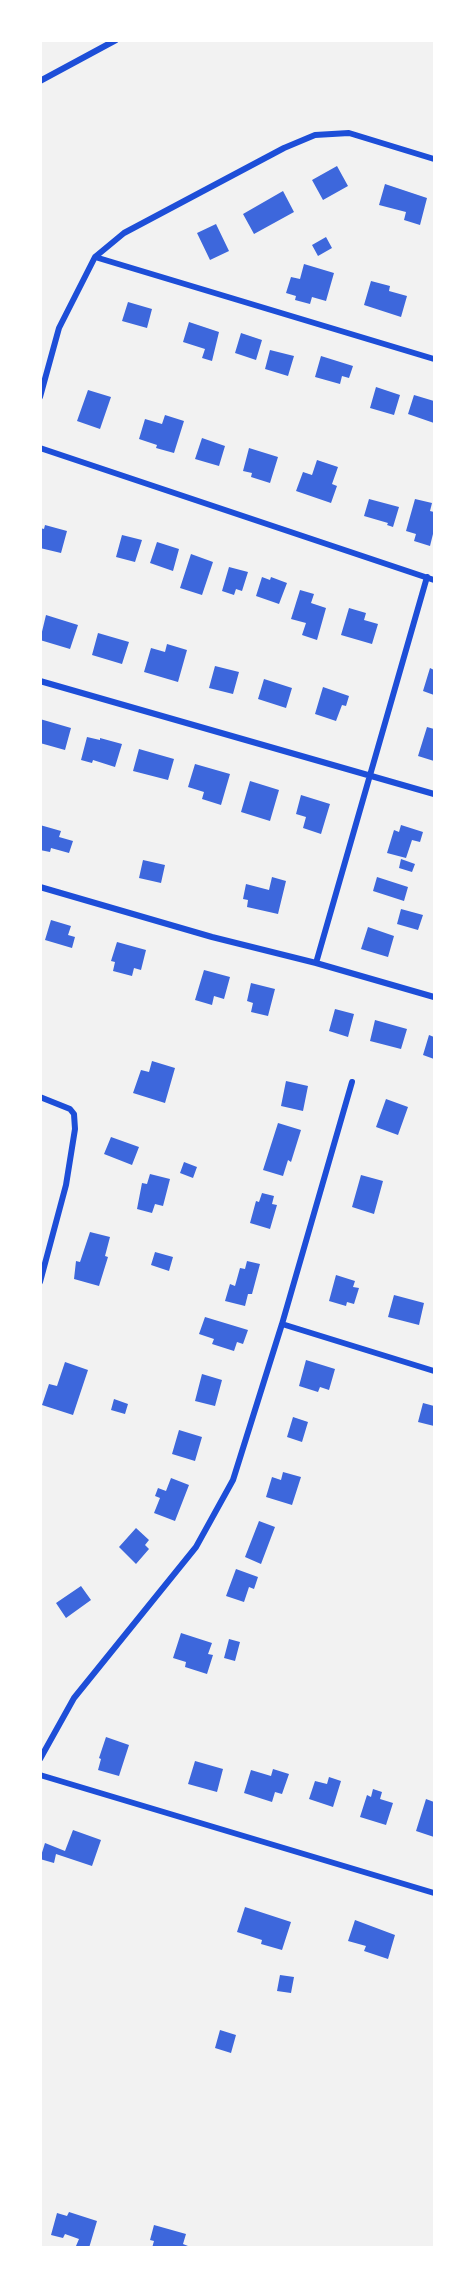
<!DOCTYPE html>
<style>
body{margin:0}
#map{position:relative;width:475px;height:2288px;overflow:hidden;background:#f2f2f2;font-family:Cabin,sans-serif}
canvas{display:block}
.frame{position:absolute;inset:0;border:42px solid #fff;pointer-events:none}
</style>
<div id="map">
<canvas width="475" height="2288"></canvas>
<div class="frame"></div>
</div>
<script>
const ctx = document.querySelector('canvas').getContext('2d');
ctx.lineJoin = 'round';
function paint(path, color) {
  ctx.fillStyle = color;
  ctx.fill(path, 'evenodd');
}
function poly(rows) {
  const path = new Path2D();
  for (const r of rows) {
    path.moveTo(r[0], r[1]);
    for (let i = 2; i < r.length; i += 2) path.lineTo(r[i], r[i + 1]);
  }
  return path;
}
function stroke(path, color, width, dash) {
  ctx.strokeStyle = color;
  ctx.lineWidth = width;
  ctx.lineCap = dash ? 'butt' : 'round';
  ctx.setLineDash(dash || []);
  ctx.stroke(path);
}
const building = poly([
 [337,166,348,186,323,200,312,180],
 [385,184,427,198,420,225,404,220,406,212,379,205],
 [283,191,294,212,254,234,243,214],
 [216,224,229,251,210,260,197,233],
 [326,237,332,248,318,256,312,245],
 [304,264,334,273,326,301,312,297,310,304,295,300,296,296,286,293,291,277,300,279],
 [371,281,390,286,389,291,407,296,401,317,364,305],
 [128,302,152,309,147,328,122,321],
 [189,322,219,332,212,361,202,358,205,349,183,342],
 [241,333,262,340,256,360,235,353],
 [270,350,294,356,288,376,265,369],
 [321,356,353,366,349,378,342,376,340,384,315,377],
 [376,387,400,395,394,415,370,408],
 [88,390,111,397,100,429,77,421],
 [414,395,434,401,434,423,408,414],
 [165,415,184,421,174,453,156,448,157,445,139,439,145,419,162,424],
 [202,438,225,446,219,466,195,459],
 [249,448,278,457,270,483,251,477,252,473,243,471],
 [317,460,338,467,332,484,337,486,331,503,296,491,303,472,312,475],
 [369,499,399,507,393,527,387,525,388,523,364,516],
 [415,499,432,503,430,511,434,512,434,530,430,546,414,541,416,534,406,531],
 [45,525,67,531,61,553,40,548,40,528,44,529],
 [122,535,142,540,135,562,116,557],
 [157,542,179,549,173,571,150,563],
 [191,554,213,562,202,595,180,588],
 [229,567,248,572,242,591,236,589,234,595,222,591],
 [262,577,270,580,271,577,287,583,279,604,256,596],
 [300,590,314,594,311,603,326,608,317,640,302,635,306,623,291,619],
 [349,608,366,613,364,620,378,624,372,644,341,635],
 [46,615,78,625,70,649,40,640],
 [98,633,129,642,122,664,92,655],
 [167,644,187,650,178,682,144,672,151,648,165,652],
 [215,666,239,672,233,694,209,688],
 [430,668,434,670,434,695,423,691],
 [264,679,292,688,286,708,258,699],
 [323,687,349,696,346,706,342,705,336,721,315,714],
 [40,719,71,728,65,750,40,743],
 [427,727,434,729,434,761,418,756],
 [87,737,100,740,100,738,122,744,115,767,93,760,92,763,81,760],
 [139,749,174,759,168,780,133,771],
 [195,764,230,774,221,805,202,799,204,792,188,787],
 [250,781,279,790,270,821,241,812],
 [301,795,330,804,321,834,303,828,306,817,296,814],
 [40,825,61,831,59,837,73,841,69,853,51,848,50,852,40,850],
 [401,825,423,832,420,842,412,840,406,858,387,853,394,830,399,832],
 [401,859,415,864,412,872,399,868],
 [143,860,165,865,161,883,139,878],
 [272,877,286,881,278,914,247,907,248,900,243,899,246,884,269,890],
 [377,877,408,887,404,901,373,891],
 [401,909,423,915,418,930,397,924],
 [51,920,71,926,68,935,75,937,72,948,45,940],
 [368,927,394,936,388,957,361,949],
 [117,942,146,950,141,970,134,968,132,976,113,971,115,962,111,961],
 [204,970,230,977,224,999,214,996,212,1005,195,1000],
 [251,983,275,989,268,1016,251,1012,253,1003,247,1001],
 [335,1009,354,1014,348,1037,329,1031],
 [375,1020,407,1029,401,1049,370,1041],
 [429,1035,434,1037,434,1059,423,1055],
 [152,1061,175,1068,165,1103,133,1093,141,1070,149,1072],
 [286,1081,308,1086,303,1111,281,1106],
 [386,1099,408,1107,398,1135,376,1127],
 [278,1123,301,1130,291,1162,288,1160,283,1176,263,1170],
 [111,1137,139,1147,132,1165,104,1154],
 [184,1162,197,1167,193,1178,180,1173],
 [150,1174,170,1179,163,1206,155,1204,152,1213,137,1209,142,1183,147,1184],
 [361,1175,383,1181,374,1214,352,1207],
 [262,1193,274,1196,272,1204,277,1205,270,1229,250,1223,256,1201,259,1202],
 [90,1232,110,1237,105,1256,108,1257,99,1286,74,1279,76,1261,80,1262],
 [155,1252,173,1257,169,1271,151,1265],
 [247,1261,260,1264,252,1294,248,1294,245,1306,225,1301,230,1284,235,1286,240,1268,245,1269],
 [336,1275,355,1281,353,1287,359,1288,354,1304,347,1302,346,1306,329,1301],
 [394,1295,424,1303,419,1325,388,1317],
 [205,1317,248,1330,243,1344,237,1342,234,1351,212,1344,214,1339,199,1334],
 [306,1360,335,1369,329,1390,320,1387,318,1392,299,1386],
 [65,1362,88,1370,73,1415,42,1405,49,1384,57,1386],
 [202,1374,222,1380,215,1406,195,1401],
 [114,1399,128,1404,125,1414,111,1410],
 [423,1403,434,1406,434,1426,418,1422],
 [293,1417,308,1422,302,1442,287,1437],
 [179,1430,202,1437,195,1461,172,1454],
 [283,1472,301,1477,292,1505,266,1497,272,1477,281,1480],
 [171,1478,189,1485,175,1521,154,1513,160,1498,155,1496,158,1488,166,1491],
 [259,1521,275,1527,261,1564,245,1557],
 [136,1528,149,1540,145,1545,149,1549,136,1564,119,1547],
 [236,1569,258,1577,254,1589,249,1587,244,1602,226,1596],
 [81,1586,91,1600,66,1618,56,1603],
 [181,1633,212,1643,208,1654,213,1655,207,1674,185,1667,186,1662,173,1658],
 [229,1639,240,1642,235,1661,224,1658],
 [106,1737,129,1745,119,1776,98,1770,101,1759,99,1758],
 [195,1761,223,1769,217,1792,188,1784],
 [273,1769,289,1774,282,1794,275,1792,272,1802,244,1793,251,1770,271,1776],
 [329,1777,341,1781,333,1807,309,1799,315,1781,327,1784],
 [373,1789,382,1792,380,1799,393,1803,386,1825,360,1817,367,1795,371,1797],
 [426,1799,434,1802,434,1837,416,1831],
 [73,1830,101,1840,92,1866,56,1854,54,1863,40,1859,45,1843,65,1851],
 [245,1907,291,1922,282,1950,261,1944,262,1940,237,1932],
 [355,1920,395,1935,388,1959,364,1951,366,1946,348,1941],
 [280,1975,294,1977,291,1993,277,1991],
 [220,2030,236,2035,231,2053,215,2048],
 [69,2212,97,2221,89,2248,76,2246,79,2239,65,2234,63,2238,51,2235,57,2213,67,2216],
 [154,2225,186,2234,183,2244,193,2248,152,2248,154,2241,150,2240]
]);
const minor = poly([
 [40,81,116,40],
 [95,257,434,359],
 [40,397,59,328,95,257,124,233,284,148,315,135,349,133,434,159],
 [40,448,434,580],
 [40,681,434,794],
 [40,887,212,937,316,963,434,997],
 [316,963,427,577],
 [40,1097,70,1109,74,1114,75,1129,66,1185,40,1282],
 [282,1324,434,1371],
 [40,1759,74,1698,196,1547,233,1480,282,1324,352,1082],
 [40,1775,434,1893]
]);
paint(building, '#3d67dc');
stroke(minor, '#1d4ed8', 6);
</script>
